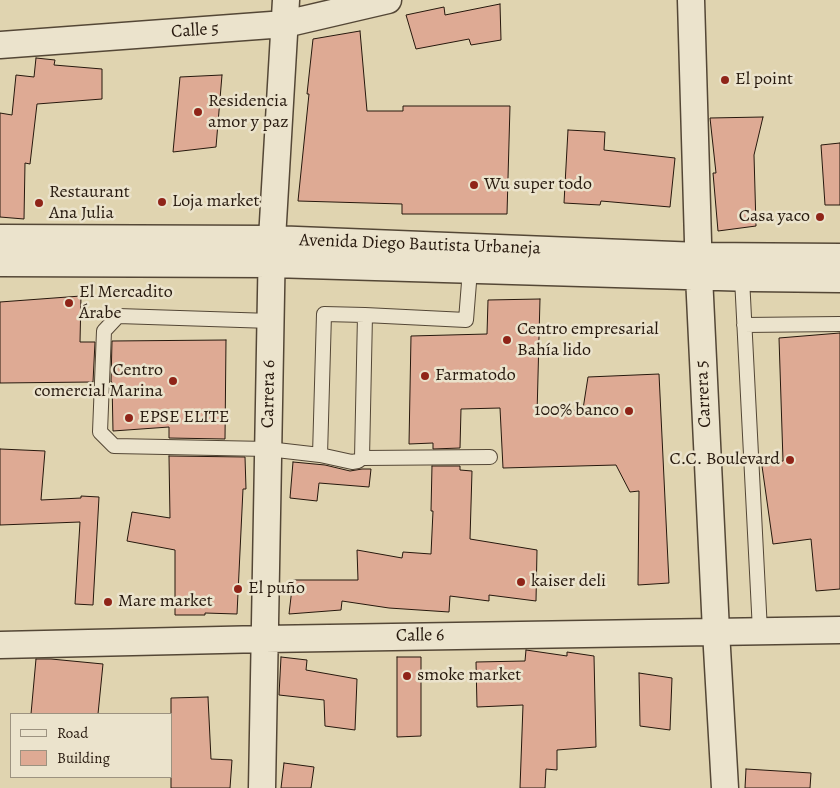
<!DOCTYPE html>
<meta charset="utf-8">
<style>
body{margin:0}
#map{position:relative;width:840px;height:788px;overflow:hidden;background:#e0d4b0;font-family:Alegreya,serif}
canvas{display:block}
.legend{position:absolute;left:10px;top:713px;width:162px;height:65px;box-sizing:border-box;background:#ebe3cc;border:1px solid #9c9280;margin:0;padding:6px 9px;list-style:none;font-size:15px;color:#26180d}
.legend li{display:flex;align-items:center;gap:10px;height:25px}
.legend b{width:25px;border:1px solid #9c9280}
</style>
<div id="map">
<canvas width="840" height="788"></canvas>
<ul class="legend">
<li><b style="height:6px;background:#ebe3cc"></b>Road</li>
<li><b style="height:14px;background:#deaa94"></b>Building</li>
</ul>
</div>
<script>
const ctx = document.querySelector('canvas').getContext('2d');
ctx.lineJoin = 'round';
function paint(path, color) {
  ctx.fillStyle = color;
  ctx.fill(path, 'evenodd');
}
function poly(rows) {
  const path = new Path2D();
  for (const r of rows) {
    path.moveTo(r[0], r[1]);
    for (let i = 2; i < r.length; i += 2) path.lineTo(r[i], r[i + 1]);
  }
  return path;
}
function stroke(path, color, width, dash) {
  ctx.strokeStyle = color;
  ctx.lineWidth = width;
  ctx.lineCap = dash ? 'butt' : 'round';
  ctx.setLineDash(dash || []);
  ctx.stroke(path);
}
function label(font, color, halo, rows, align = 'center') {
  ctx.font = font + ' Alegreya,serif';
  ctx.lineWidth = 5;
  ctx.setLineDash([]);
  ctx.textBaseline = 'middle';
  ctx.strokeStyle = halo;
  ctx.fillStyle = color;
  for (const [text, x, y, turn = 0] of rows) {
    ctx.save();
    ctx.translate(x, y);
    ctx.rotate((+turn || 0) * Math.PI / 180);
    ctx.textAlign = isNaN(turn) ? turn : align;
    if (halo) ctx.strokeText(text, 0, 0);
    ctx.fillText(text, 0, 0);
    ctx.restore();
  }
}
const building = poly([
 [500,4,501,40,471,45,469,39,416,49,406,15,444,7,445,15,500,4],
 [360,31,367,111,403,111,403,106,510,106,507,214,402,214,402,204,298,201,309,94,307,94,313,39,360,31],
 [36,58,55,60,54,65,102,69,102,99,37,104,30,164,25,163,24,219,0,217,0,113,12,115,16,75,34,77,36,58],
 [222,75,216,147,173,152,180,77,222,75],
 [763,117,754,155,756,226,718,231,713,173,716,173,710,118,763,117],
 [568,130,605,132,604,150,675,158,670,207,601,201,600,205,564,203,568,130],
 [840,143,840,205,825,205,821,145,840,143],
 [81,296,80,342,95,342,93,382,0,383,0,302,81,296],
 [540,299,537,415,583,409,588,377,659,374,669,583,638,585,639,491,630,492,616,465,503,468,500,408,461,409,460,448,433,449,433,443,409,444,411,336,487,334,488,300,540,299],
 [840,333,840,589,816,591,811,539,773,544,762,466,783,461,779,338,840,333],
 [226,340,225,439,169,438,169,427,113,431,112,382,111,382,112,341,226,340],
 [0,449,45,451,41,500,81,498,81,496,99,497,93,605,75,604,80,522,0,525,0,449],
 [169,456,245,457,246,489,243,489,237,614,205,613,205,615,175,615,175,550,127,541,132,512,170,518,169,456],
 [293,462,325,465,350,471,362,469,371,469,369,487,319,483,317,501,290,498,293,462],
 [432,466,460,466,460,470,472,471,470,539,537,550,536,601,489,595,489,601,450,596,449,612,389,608,342,601,341,610,289,614,293,580,358,580,357,550,402,558,403,552,431,554,433,511,431,511,432,466],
 [526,650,567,656,567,652,594,656,596,747,557,750,557,770,546,769,545,788,520,788,523,705,477,707,476,662,525,661,526,650],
 [281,657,307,660,306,670,357,679,355,730,325,726,324,700,279,695,281,657],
 [397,657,421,657,421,736,397,737,397,657],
 [36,659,51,659,103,664,98,714,31,714,36,659],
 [639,673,672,678,670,730,640,726,639,673],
 [208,697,211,759,232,760,230,788,171,788,171,698,208,697],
 [284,763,314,767,311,788,281,788,284,763],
 [746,769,811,773,810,788,745,788,746,769]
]);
const service = poly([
 [742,278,760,631],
 [271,321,118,316,104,331,100,432,114,446,268,449,320,455,352,462,358,461,362,458,365,315,466,320,470,270],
 [744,325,840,324],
 [320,455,324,314,365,315],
 [362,458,490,457]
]);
const minor = poly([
 [691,0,699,276,716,631,725,788],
 [0,45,285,24,388,0],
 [0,238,272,239,699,256,840,257],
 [0,263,272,264,753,278,840,279],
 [0,645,265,639,840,630],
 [262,788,272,239,286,0]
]);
const markers = [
 [725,80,5,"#8f2418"],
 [198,112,5,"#8f2418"],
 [474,185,5,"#8f2418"],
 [162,202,5,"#8f2418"],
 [39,203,5,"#8f2418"],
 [820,217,5,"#8f2418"],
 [69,303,5,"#8f2418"],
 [507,340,5,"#8f2418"],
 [425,376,5,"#8f2418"],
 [173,381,5,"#8f2418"],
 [629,411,5,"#8f2418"],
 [129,418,5,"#8f2418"],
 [790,460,5,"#8f2418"],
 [521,582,5,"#8f2418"],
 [238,589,5,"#8f2418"],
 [108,602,5,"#8f2418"],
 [407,676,5,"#8f2418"]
];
const streetNames = [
 ["Calle 5",195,31,-4],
 ["Avenida Diego Bautista Urbaneja",420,245,2],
 ["Carrera 6",269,394,-89],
 ["Carrera 5",704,394,-93],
 ["Calle 6",420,636,-1]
];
const poiNames = [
 ["El point",735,80],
 ["Residencia",208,102],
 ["amor y paz",208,123],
 ["Wu super todo",484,185],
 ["Restaurant",49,193],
 ["Ana Julia",49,214],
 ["Loja market",172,202],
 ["Casa yaco",810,217,"right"],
 ["El Mercadito",79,293],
 ["Árabe",79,314],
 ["Centro empresarial",517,330],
 ["Bahía lido",517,351],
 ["Centro",163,371,"right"],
 ["comercial Marina",163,392,"right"],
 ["Farmatodo",435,376],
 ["100% banco",619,411,"right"],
 ["EPSE ELITE",139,418],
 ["C.C. Boulevard",780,460,"right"],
 ["kaiser deli",531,582],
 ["El puño",248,589],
 ["Mare market",118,602],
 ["smoke market",417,676]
];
paint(building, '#deaa94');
stroke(building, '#26180d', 1);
stroke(service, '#544736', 16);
stroke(minor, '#544736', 29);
stroke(service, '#ebe3cc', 14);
stroke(minor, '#ebe3cc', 26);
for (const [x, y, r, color] of markers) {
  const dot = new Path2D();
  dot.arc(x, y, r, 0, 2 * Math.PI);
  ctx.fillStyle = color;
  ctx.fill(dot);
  stroke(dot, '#ebe3cc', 2);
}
label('18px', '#26180d', '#ebe3cc', streetNames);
label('18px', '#26180d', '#ebe3cc', poiNames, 'left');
</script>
